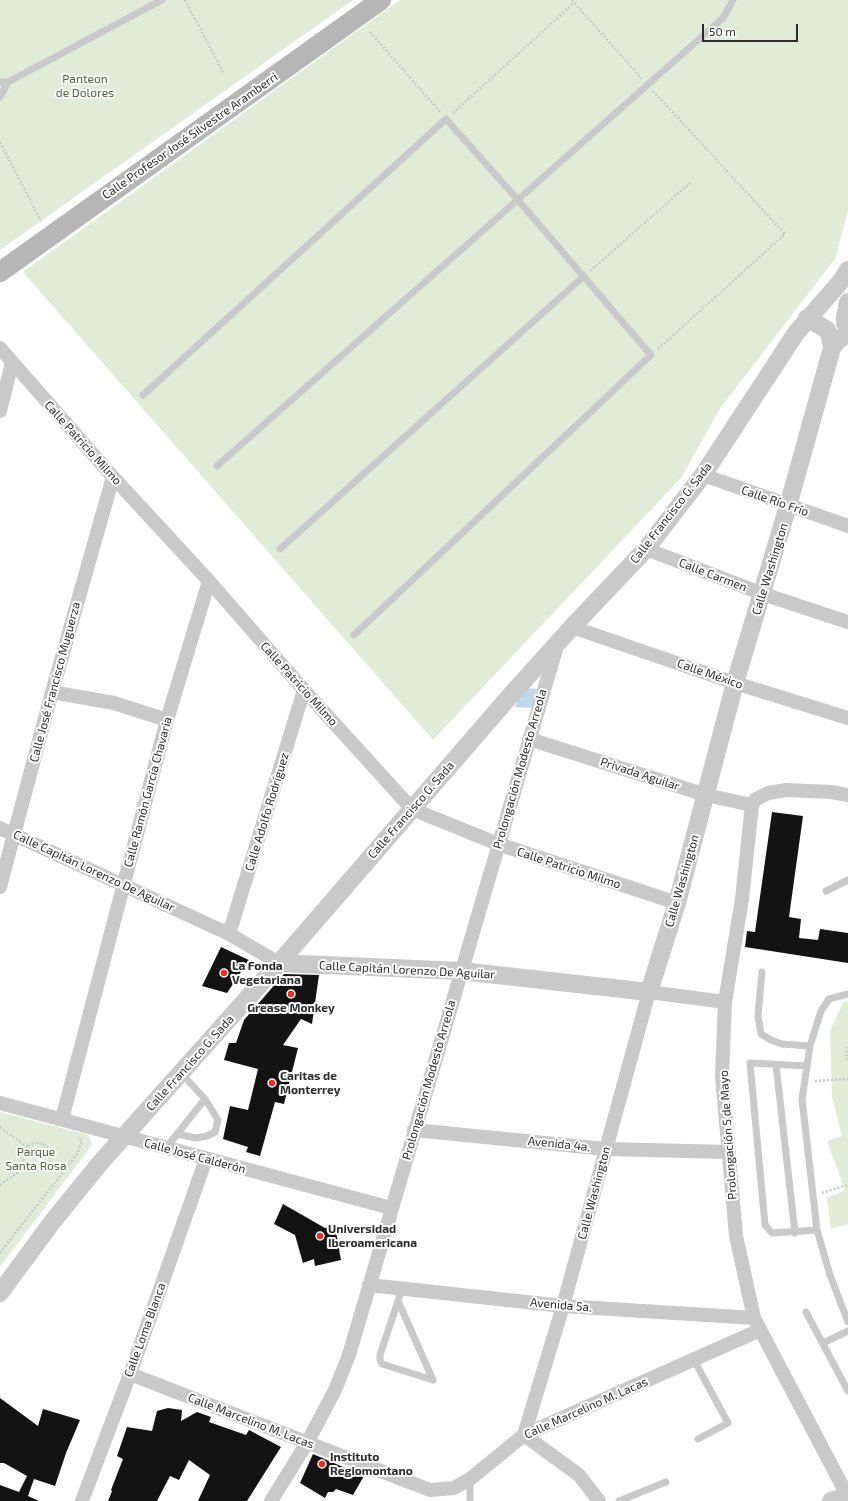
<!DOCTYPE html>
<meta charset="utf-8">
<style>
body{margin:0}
#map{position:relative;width:848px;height:1501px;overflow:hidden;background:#fff;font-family:"Exo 2",sans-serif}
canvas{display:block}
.scale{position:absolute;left:702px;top:24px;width:96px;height:18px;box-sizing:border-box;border:2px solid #2c2c2c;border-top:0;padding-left:5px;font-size:12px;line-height:14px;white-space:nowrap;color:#2c2c2c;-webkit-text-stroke:3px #fff;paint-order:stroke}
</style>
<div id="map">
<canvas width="848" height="1501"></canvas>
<div class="scale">50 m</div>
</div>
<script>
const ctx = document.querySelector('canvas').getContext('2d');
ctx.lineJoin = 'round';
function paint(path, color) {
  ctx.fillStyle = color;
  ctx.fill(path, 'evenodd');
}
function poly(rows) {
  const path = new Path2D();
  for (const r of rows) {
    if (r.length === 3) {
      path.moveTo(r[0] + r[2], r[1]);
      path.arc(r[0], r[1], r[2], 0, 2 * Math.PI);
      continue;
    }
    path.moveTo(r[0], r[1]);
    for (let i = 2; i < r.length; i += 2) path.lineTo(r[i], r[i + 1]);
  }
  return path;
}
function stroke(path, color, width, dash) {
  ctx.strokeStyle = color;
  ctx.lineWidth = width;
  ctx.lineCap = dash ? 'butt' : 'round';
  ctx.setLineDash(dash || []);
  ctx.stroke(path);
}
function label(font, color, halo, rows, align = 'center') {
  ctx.font = font + ' "Exo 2",sans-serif';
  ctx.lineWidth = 4;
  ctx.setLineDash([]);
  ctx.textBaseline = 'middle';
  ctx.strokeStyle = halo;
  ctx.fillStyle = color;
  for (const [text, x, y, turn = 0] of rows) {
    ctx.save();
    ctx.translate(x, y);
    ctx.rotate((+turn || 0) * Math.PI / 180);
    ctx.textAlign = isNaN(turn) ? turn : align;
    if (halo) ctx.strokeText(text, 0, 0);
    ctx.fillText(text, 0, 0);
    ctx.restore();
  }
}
const green = poly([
 [0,0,353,0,0,250],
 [400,0,848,0,848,210,835,259,721,407,681,478,433,740,23,272],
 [848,1001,848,1224,831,1229,827,1198,845,1190,827,1141,842,1136,832,1097,830,1031,843,1003],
 [0,1112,88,1135,92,1145,0,1267]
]);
const water = poly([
 [524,688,538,689,533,708,515,707]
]);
const building = poly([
 [772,812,803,816,789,917,801,919,799,938,818,940,820,929,848,933,848,963,745,947,747,931,755,932],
 [221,947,249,960,227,993,202,986],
 [284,974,319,975,312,1024,301,1019,283,1045,298,1048,284,1104,275,1102,260,1156,246,1152,248,1147,223,1139,230,1106,248,1110,258,1069,224,1060,229,1043,236,1043,244,1020],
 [283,1204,325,1228,335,1226,341,1260,315,1266,314,1259,303,1263,295,1235,274,1224],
 [0,1398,38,1426,43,1409,80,1420,66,1453,55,1486,34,1479,28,1496,39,1501,0,1501,0,1485,19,1492,27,1476,4,1463,0,1463],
 [168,1408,182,1410,181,1421,197,1412,211,1417,209,1422,246,1435,249,1430,281,1447,247,1501,198,1501,210,1475,189,1460,179,1480,170,1476,157,1501,108,1501,112,1491,111,1490,123,1459,117,1456,127,1427,152,1431,157,1411],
 [313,1454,364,1476,353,1495,336,1489,333,1492,328,1492,325,1498,300,1483]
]);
const path = poly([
 [185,0,224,74],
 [572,0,642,79],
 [370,32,441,113],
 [653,91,785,234,658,349],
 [453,113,574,3],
 [0,142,41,221],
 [590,271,691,182],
 [848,1047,846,1053,848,1061],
 [815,1081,848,1079],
 [0,1127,27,1147],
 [37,1157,14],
 [0,1185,26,1167],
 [822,1193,848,1185],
 [0,1253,77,1154,82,1142,78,1137]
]);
const service = poly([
 [0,82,8,82,162,0],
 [0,97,8,82],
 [143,395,446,119,518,200,651,355,354,635],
 [217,466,723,18,733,0],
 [280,549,584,276],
 [826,891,848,880],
 [762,972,758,1016,761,1034,771,1040,782,1044,810,1046],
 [776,1065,795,1233],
 [807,1066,750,1063,765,1225,772,1233,817,1230,802,1099,807,1066,810,1046,821,1011,829,999,848,994],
 [177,1134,196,1138,207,1136,215,1132,218,1120,205,1099,181,1073],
 [166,1148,205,1099],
 [817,1230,830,1275,848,1322],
 [398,1301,433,1380,382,1364,380,1360,380,1355,402,1289],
 [806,1312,848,1391],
 [823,1343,848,1331],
 [694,1360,728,1423,698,1439],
 [470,1501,470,1479],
 [619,1501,666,1482]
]);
const minor = poly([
 [0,348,113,477,209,581,304,690,412,809,498,844,677,903],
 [0,411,12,363],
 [703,475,848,526],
 [646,549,763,594,848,622],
 [572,627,735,683,848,718],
 [52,692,114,703,167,720],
 [529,739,706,795,752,805],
 [0,828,229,934,279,963],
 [0,887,52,692,113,477],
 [229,934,304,690],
 [0,1103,391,1208],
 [62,1119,167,720,209,581],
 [414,1130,606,1149,727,1152],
 [369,1285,563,1306,754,1318],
 [130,1374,430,1490,454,1488,470,1479,524,1435,760,1330],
 [847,1495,754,1318,736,1236,722,1076,725,1002,742,899,752,805,756,799,768,793,786,790,831,792,848,795],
 [82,1501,130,1374,206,1159],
 [271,1501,307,1443,335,1390,349,1355,557,646],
 [599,1501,579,1475,524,1435,563,1306,649,992,725,1002]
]);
const tertiary = poly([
 [848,302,845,317,845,323,848,328],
 [807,318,827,330,830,336,832,348],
 [279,963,461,971,649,992,677,903,735,683,788,506,832,348,838,340,848,334],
 [0,1293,53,1221,101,1162,279,963,510,696,572,627,646,549,703,475,796,333,842,280,848,270],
 [831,1501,848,1495]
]);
const secondary = poly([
 [0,272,381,0]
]);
const markers = [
 [224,973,4,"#ed2e24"],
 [291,994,4,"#ed2e24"],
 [272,1083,4,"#ed2e24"],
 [320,1236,4,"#ed2e24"],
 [322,1464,4,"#ed2e24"]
];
const parkNames = [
 ["Panteon",85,79],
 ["de Dolores",85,93],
 ["Parque",36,1152],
 ["Santa Rosa",36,1166]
];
const streetNames = [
 ["Calle Profesor José Silvestre Aramberri",190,136,-35],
 ["Calle Patricio Milmo",83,443,48],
 ["Calle Río Frío",775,501,19],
 ["Calle Francisco G. Sada",671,513,-52],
 ["Calle Washington",770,569,-73],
 ["Calle Carmen",713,575,21],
 ["Calle México",710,674,19],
 ["Calle José Francisco Muguerza",55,682,-75],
 ["Calle Patricio Milmo",299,684,48],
 ["Prolongación Modesto Arreola",520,769,-74],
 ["Privada Aguilar",640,774,18],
 ["Calle Ramón García Chavaria",148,792,-75],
 ["Calle Francisco G. Sada",411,810,-49],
 ["Calle Adolfo Rodríguez",267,812,-73],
 ["Calle Patricio Milmo",569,868,18],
 ["Calle Capitán Lorenzo De Aguilar",94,871,25],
 ["Calle Washington",682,881,-74],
 ["Calle Capitán Lorenzo De Aguilar",407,970,3],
 ["Calle Francisco G. Sada",190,1063,-48],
 ["Prolongación Modesto Arreola",429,1080,-74],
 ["Prolongación 5 de Mayo",728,1135,-94],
 ["Avenida 4a.",559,1144,6],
 ["Calle José Calderón",195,1156,15],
 ["Calle Washington",594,1193,-75],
 ["Avenida 5a.",561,1305,5],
 ["Calle Loma Blanca",145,1330,-70],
 ["Calle Marcelino M. Lacas",586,1408,-24],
 ["Calle Marcelino M. Lacas",251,1421,21]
];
const poiNames = [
 ["La Fonda",232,966],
 ["Vegetariana",232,980],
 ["Grease Monkey",291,1008,"center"],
 ["Caritas de",280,1076],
 ["Monterrey",280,1090],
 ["Universidad",328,1229],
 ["Iberoamericana",328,1243],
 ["Instituto",330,1457],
 ["Regiomontano",330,1471]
];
paint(green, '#e0ebd8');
paint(water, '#c3d7ec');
paint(building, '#131313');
stroke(path, '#c9c9c9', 2.5, [2, 2]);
stroke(service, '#c9c9c9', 7);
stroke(minor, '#c9c9c9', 14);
stroke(tertiary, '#c9c9c9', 18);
stroke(secondary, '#b6b6b6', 20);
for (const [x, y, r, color] of markers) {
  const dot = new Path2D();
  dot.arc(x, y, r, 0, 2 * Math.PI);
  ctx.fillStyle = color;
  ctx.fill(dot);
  stroke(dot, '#fff', 1.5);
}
label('12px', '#496938', '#fff', parkNames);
label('12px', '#2c2c2c', '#fff', streetNames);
label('bold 12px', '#2c2c2c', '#fff', poiNames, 'left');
</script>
